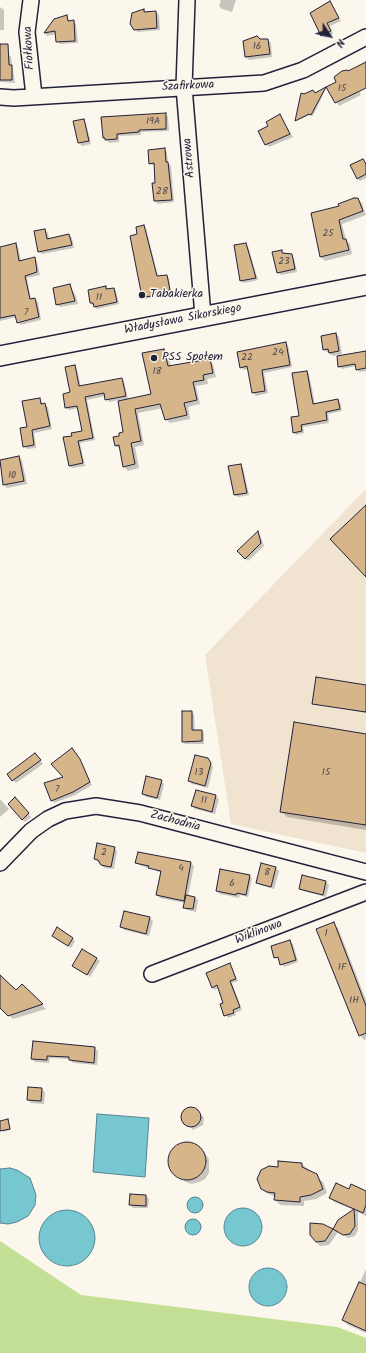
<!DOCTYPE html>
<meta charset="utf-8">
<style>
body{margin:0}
#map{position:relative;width:366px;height:1353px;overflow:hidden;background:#fbf7ec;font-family:Kalam,sans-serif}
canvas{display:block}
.north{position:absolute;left:310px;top:16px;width:40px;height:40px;-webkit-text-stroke:3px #fbf7ec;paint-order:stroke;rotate:125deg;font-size:11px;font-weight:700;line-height:16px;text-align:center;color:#22223b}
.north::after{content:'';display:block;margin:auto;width:14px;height:18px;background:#22223b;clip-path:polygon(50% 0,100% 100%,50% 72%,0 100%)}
</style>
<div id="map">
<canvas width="366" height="1353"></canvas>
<div class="north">N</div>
</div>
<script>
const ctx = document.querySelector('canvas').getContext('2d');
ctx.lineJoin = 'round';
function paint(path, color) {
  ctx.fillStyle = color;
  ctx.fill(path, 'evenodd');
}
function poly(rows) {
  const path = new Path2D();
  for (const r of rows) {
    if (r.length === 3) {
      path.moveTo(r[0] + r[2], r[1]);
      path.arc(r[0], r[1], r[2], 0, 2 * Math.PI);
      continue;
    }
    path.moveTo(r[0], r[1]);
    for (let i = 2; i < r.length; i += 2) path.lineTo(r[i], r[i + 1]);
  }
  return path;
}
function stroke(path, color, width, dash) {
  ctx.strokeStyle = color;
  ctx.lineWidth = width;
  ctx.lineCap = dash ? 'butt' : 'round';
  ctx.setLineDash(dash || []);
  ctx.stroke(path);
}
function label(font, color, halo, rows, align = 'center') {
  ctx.font = font + ' Kalam,sans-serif';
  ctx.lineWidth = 3;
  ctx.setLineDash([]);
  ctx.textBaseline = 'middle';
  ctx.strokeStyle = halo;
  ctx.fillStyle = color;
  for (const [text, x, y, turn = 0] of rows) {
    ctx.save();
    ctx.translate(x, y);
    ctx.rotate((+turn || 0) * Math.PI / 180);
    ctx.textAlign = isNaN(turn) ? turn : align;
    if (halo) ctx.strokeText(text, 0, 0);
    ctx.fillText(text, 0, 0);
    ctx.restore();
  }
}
const built = poly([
 [366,489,366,853,231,824,205,655]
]);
const green = poly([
 [0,1241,81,1295,337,1327,366,1338,366,1353,0,1353]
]);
const water = poly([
 [97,1114,149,1118,145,1177,93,1172,97,1114],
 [10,1168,17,1170,30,1178,36,1195,35,1205,28,1216,17,1222,8,1224,0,1223,0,1169,10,1168],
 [195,1205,8],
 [243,1227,19],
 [67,1238,28],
 [193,1227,8],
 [268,1287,19]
]);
const shadow = poly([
 [221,0,236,0,232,12,222,9,219,6],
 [330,3,341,21,330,26,333,34,325,38,322,35],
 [0,7,4,10,4,30,0,30],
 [144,10,147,13,156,12,159,15,160,30,138,32,135,29],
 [67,17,70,22,73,21,76,24,78,43,60,44,57,41,56,34,47,36,45,33,55,20],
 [260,40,268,40,271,43,272,57,249,60,246,57],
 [0,54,8,54,11,57,15,83,0,82],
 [366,63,366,83,357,87,361,95,339,106,328,87],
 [326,88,313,116,310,115,297,121,315,94],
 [165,114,168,117,169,131,141,132,141,135,119,136,119,142,109,143,104,137],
 [280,116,293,137,269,147,266,144,269,126],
 [83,120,86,123,91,144,82,146,79,143],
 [164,149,167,152,168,163,171,166,174,202,158,204,155,201,155,166,150,163],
 [363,160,366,163,366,178,360,181,358,178],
 [358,199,362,203,366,215,342,224,346,240,350,244,352,254,325,261,321,257,340,207],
 [144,226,146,228,158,277,166,276,169,278,171,292,154,295,154,297,145,299,143,297,138,235],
 [45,230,48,233,49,239,69,235,72,238,74,248,42,254,39,251],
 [15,244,18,247,21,261,34,259,37,261,40,275,27,278,31,300,35,299,38,302,41,320,20,325,17,317,0,321,0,248],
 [246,244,248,246,258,280,244,283,241,281],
 [281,251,294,258,297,272,281,275,278,272],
 [70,286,76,296,78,304,60,307,57,304],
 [105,287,108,290,114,289,116,291,119,304,97,309,91,303],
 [336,334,339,337,342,354,333,356,324,350],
 [285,343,288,345,292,367,264,373,268,393,256,396,253,393,248,369,244,370,241,367],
 [164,350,168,354,171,367,209,360,213,364,216,377,207,379,208,384,196,386,200,404,188,407,190,419,170,423,166,419,163,408,138,413,144,445,135,447,139,468,128,471,124,467,121,449,116,446,124,433,124,399,109,402,105,396,87,400,95,440,80,443,85,466,72,468,69,465,73,436,83,431,79,408,69,410,66,408,72,393,75,366,77,369,81,387,122,379,124,381,128,400,152,395],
 [366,352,366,371,359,372,356,366,342,369,339,366],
 [307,372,309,374,315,404,337,400,340,402,342,411,328,414,329,423,303,427,304,433,296,435,294,432,301,416],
 [40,399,43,404,48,407,52,429,34,433,36,448,27,449,24,446,28,428],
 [19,457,22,460,27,484,7,488,4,485,0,461],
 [241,466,243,468,249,495,238,497,235,495],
 [258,532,260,535,264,546,248,561,238,551],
 [366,686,366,713,313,703],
 [192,712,194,715,195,731,201,731,204,733,204,744,185,744,183,741],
 [366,735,366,830,287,817,281,811],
 [74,752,92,785,75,795,54,803,52,800,65,777],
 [38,758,43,764,16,783,13,780],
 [208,759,213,767,208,788,192,784,189,781],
 [161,781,164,784,160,800,146,797,143,794],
 [197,791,216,796,219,799,215,814,195,809,192,806],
 [0,799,9,809,0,817],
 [18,801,31,817,25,822,22,819],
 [114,848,117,851,114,869,104,868,95,859],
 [138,853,191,863,194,866,188,896,195,897,198,900,196,912,187,910,184,907,185,903,160,898,157,895,162,873,139,865,137,863],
 [261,864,276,868,279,871,274,889,260,885,257,882],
 [249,876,252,878,248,897,240,895,239,898,220,894,217,891],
 [326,882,329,885,326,897,303,891,300,889],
 [150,918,153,921,149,936,124,930,121,927],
 [333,924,338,928,366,1000,366,1039,364,1040,360,1035],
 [72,938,75,941,71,948,56,939],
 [290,941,293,944,298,962,284,967,280,960,275,957],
 [97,959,100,961,90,977,74,966],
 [230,965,238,981,232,983,242,1010,235,1013,236,1015,228,1018,221,1005,225,1003,219,988,215,990,212,987],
 [0,976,16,991,22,985,46,1009,13,1019,0,1007],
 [33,1043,95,1048,98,1051,97,1065,73,1063,70,1059,50,1058,49,1063,35,1062,32,1059],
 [28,1088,42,1089,45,1092,44,1104,31,1103,28,1100],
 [190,1108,198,1111,204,1118,203,1125,193,1130,183,1119,183,1113],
 [8,1120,11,1130,3,1132,0,1122],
 [188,1142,201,1148,209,1159,209,1173,205,1179,199,1182,191,1184,184,1181,171,1167,170,1155,174,1149],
 [279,1162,302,1164,323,1182,327,1193,316,1199,304,1201,304,1206,280,1205,275,1200,276,1197,266,1193,262,1188,279,1168],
 [350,1190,366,1192,366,1216,358,1212,358,1230,355,1236,348,1238,338,1232,329,1245,320,1246,316,1242,323,1225,333,1230,339,1221,354,1210,334,1202,330,1198],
 [146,1196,149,1199,148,1208,133,1208,130,1205],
 [366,1269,366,1333,348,1325,343,1320]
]);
const building = poly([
 [330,1,339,18,327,23,331,31,321,36,310,13,330,1],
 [144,9,144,12,156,11,157,28,134,30,130,24,132,13,144,9],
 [67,15,68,21,74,20,75,41,56,42,55,31,44,33,54,19,67,15],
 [257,36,260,39,268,39,270,54,245,57,243,41,257,36],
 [0,44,8,44,9,65,12,65,12,80,0,80,0,44],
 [366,62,366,88,335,103,326,87,336,82,334,77,342,71,347,70,348,71,366,62],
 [326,87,311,115,309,114,295,121,301,93,304,94,313,90,315,93,326,87],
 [166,113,166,129,139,130,139,132,117,134,117,139,105,140,105,138,103,138,101,117,166,113],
 [280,114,290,134,265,145,258,131,268,126,266,122,280,114],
 [84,119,89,141,78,143,73,121,84,119],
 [165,148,166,162,168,162,172,200,154,201,152,183,155,183,154,163,149,164,148,150,165,148],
 [363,159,366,164,366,174,357,179,350,165,363,159],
 [354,198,358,198,363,211,339,220,343,239,346,239,349,250,320,257,311,213,339,206,338,204,354,198],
 [144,225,157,276,167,275,170,290,152,293,153,296,142,297,130,236,137,234,136,227,144,225],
 [45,229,47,239,69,234,72,245,38,252,34,231,45,229],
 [16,243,19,261,35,257,37,272,25,276,30,299,35,298,39,317,17,323,15,315,0,318,0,247,16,243],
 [246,243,256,278,240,281,234,245,246,243],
 [282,250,282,253,292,254,295,269,277,273,272,252,282,250],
 [70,284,75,301,56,305,53,288,70,284],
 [106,286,106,289,114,288,117,302,94,307,93,303,90,303,88,290,106,286],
 [336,333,339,351,329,353,328,349,323,350,321,336,336,333],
 [286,342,290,365,262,370,265,391,252,393,247,366,240,368,237,352,286,342],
 [164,349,168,366,210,359,213,373,203,375,204,380,193,382,197,400,184,403,187,415,165,420,160,404,135,409,141,441,131,443,135,464,123,467,119,445,115,446,113,437,119,436,119,433,123,432,118,401,151,394,142,353,164,349],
 [366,351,366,368,356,370,355,364,338,367,337,356,366,351],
 [75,365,79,386,122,378,126,396,105,400,104,393,85,397,93,438,78,441,83,463,69,466,63,437,72,436,71,433,82,431,77,406,65,408,63,394,70,392,65,367,75,365],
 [307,371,313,404,338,399,340,409,326,412,327,420,301,425,302,431,293,433,291,417,299,416,292,373,307,371],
 [40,398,41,404,45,403,50,426,32,430,34,445,23,447,20,428,27,427,22,401,40,398],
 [19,456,24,481,3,485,0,460,19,456],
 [241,464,247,493,234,495,228,466,241,464],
 [366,505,366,577,330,539,366,505],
 [258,531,261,543,245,559,237,551,258,531],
 [316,677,366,685,366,712,312,704,316,677],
 [182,711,192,711,192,730,202,730,202,741,182,742,182,711],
 [294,722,366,734,366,825,280,812,294,722],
 [72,748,80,759,90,782,73,792,51,801,44,783,63,777,51,764,72,748],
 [35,753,41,760,12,781,7,774,35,753],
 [195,755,208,758,211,763,205,786,188,781,195,755],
 [146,776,162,780,157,798,142,794,146,776],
 [196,790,216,795,212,812,191,806,196,790],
 [15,797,29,813,22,820,8,804,15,797],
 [97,843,115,847,111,867,101,865,98,860,94,859,97,843],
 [138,852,191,862,184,901,156,895,161,871,148,868,149,866,135,863,138,852],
 [261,863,276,867,271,887,256,883,261,863],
 [220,869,250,875,246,895,237,893,236,895,216,891,220,869],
 [302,875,326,881,323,895,299,889,302,875],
 [186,895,195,897,193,909,183,908,186,895],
 [124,911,150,917,146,934,120,927,124,911],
 [334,922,366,1006,366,1033,359,1036,316,929,334,922],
 [57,927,73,938,68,946,52,936,57,927],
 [290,940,296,960,280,965,278,957,274,958,271,946,290,940],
 [82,949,97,958,87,975,72,966,82,949],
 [230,963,236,979,230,981,240,1007,233,1010,234,1013,224,1016,220,1004,223,1003,217,985,212,988,206,973,230,963],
 [0,975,16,990,22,984,43,1004,8,1016,0,1008,0,975],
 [33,1041,95,1047,94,1063,69,1060,69,1057,47,1056,47,1060,31,1059,33,1041],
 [28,1087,42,1088,41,1101,27,1100,28,1087],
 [191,1117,10],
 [8,1119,10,1129,0,1131,0,1121,8,1119],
 [187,1161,19],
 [278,1161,302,1163,302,1167,317,1174,323,1189,311,1195,300,1197,300,1202,274,1200,275,1193,267,1192,261,1189,257,1179,261,1170,269,1166,278,1167,278,1161],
 [336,1183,349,1189,351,1184,366,1191,366,1205,363,1213,354,1209,355,1226,350,1234,343,1235,333,1229,325,1241,316,1242,310,1235,310,1223,323,1224,333,1229,338,1220,354,1209,329,1198,336,1183],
 [130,1194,146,1195,146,1206,129,1205,130,1194],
 [359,1282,366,1285,366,1331,342,1320,359,1282]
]);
const minor = poly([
 [31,0,27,32,34,96],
 [187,0,184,87,203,316],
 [0,97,14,98,264,83,303,70,366,37],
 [0,863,31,831,48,819,65,811,96,806,140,813,366,872],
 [152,974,366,892]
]);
const major = poly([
 [0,356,366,285]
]);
const markers = [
 [142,295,4,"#22223b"],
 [154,358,4,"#22223b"]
];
const numberNames = [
 ["16",257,47],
 ["15",342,89],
 ["19A",153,122],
 ["28",162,192],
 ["25",328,234],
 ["23",284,262],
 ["11",99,298],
 ["7",26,313],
 ["24",278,353],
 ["22",247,358],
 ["18",157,372],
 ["10",12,476],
 ["13",199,773],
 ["15",326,773],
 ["7",57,790],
 ["11",204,801],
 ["2",104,853],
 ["4",181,869],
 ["8",267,873],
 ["6",232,884],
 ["1",326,934],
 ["1F",342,968],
 ["1H",354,1001]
];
const streetNames = [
 ["Fiołkowa",30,48,-93],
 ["Szafirkowa",188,87,-3],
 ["Astrowa",190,158,-95],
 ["Władysława Sikorskiego",183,320,-11],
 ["Zachodnia",175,822,15],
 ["Wiklinowa",259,933,-21]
];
const poiNames = [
 ["Tabakierka",150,295],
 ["PSS Społem",162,358]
];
paint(built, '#f0e3cf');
paint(green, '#c3df96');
paint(water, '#77c7d1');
stroke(water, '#558595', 1);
paint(shadow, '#0003');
paint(building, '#d7b58a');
stroke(building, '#22223b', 1);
stroke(minor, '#22223b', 18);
stroke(major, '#22223b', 22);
stroke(minor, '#fbf7ec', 15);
stroke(major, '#fbf7ec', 19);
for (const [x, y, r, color] of markers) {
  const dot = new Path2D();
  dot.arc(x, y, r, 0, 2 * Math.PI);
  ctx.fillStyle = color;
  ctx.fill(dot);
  stroke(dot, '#fbf7ec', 1.5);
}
label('10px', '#4f474f', null, numberNames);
label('12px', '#22223b', '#fbf7ec', streetNames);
label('12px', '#22223b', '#fbf7ec', poiNames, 'left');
</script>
